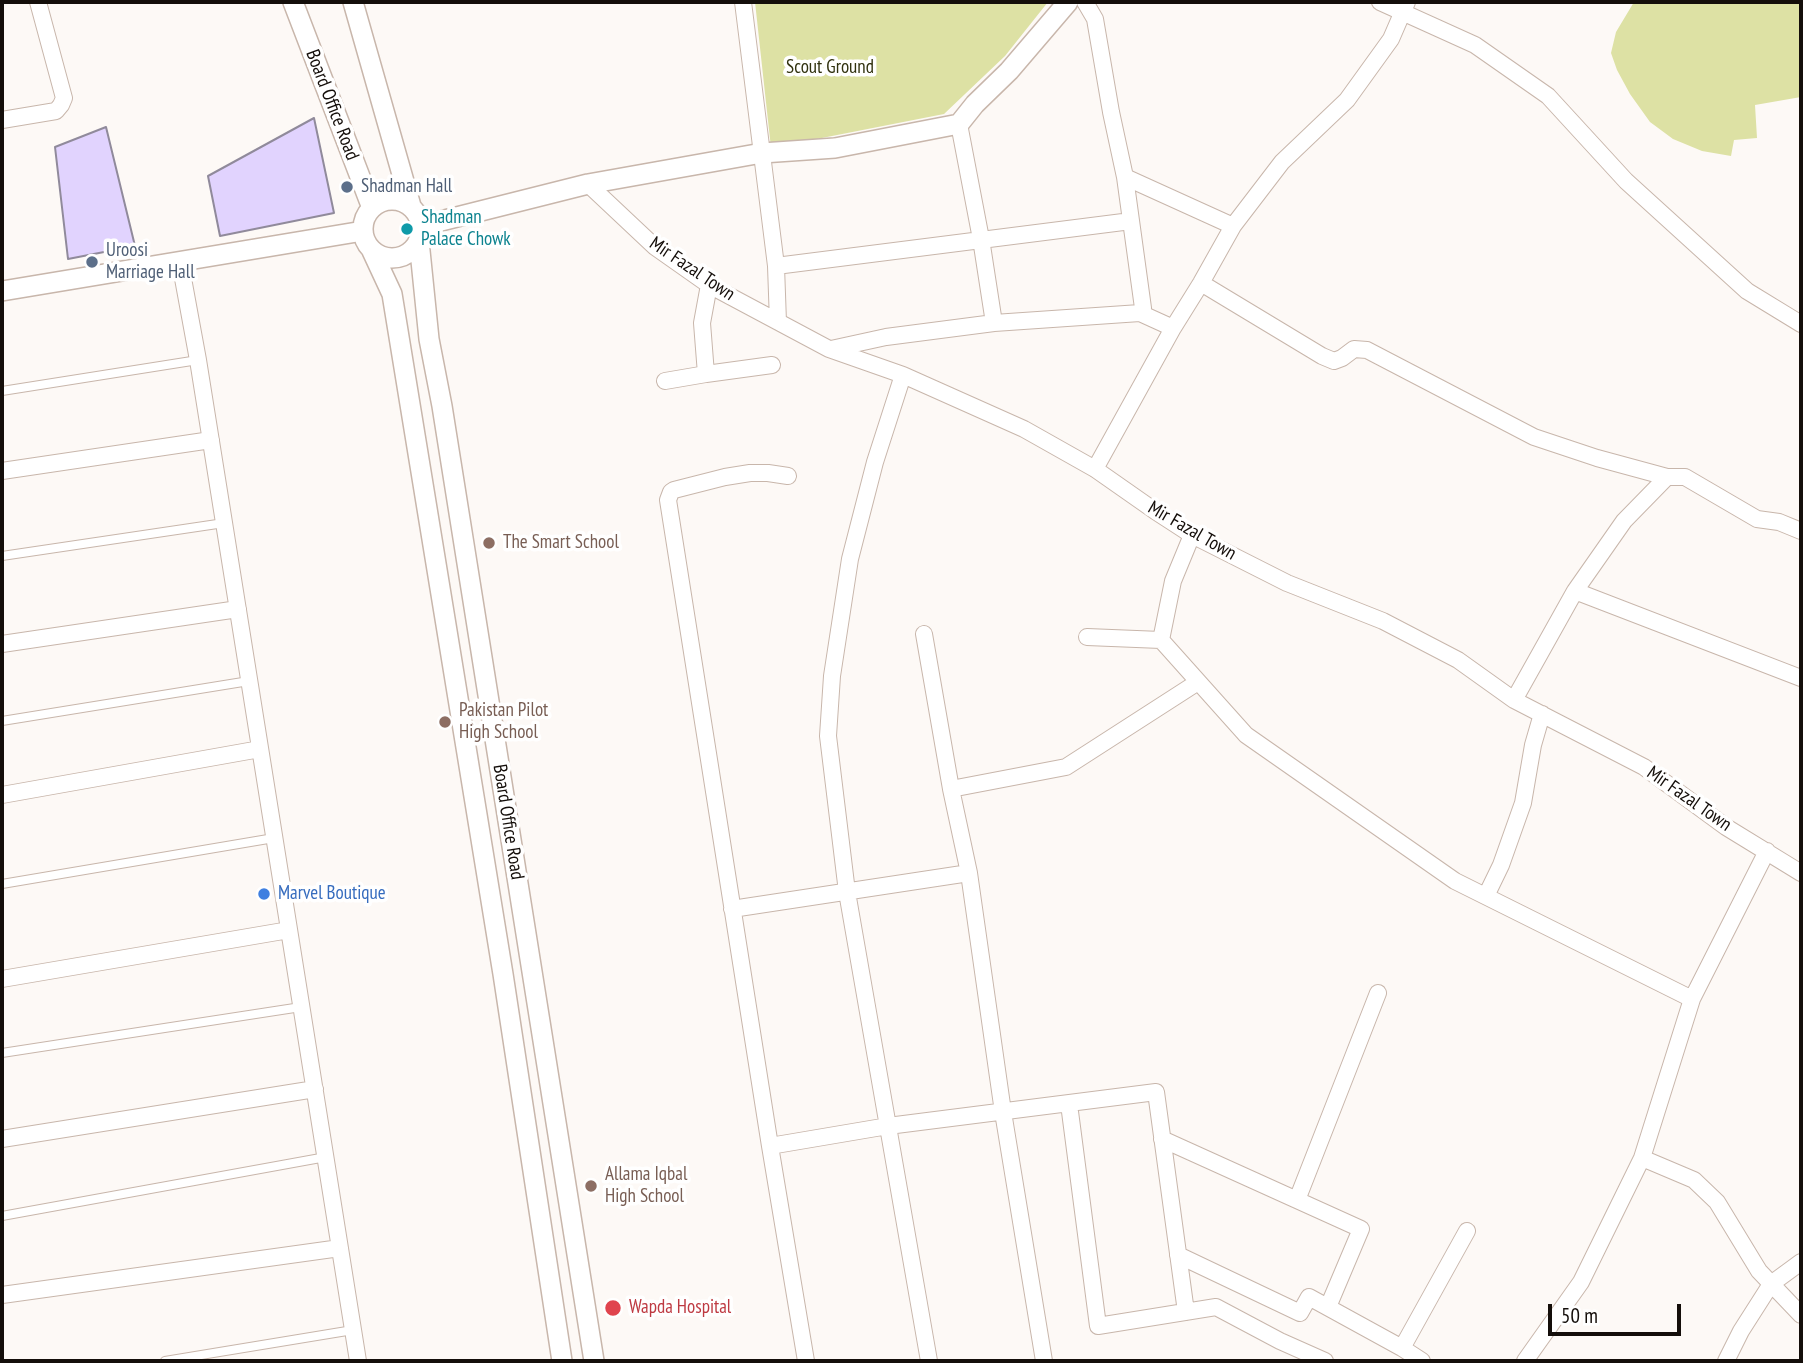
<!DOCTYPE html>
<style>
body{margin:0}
#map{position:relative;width:1803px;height:1363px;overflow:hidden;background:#fdf9f6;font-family:"PT Sans Narrow",sans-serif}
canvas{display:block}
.frame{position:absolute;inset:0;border:4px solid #140e0a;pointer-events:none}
.scale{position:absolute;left:1548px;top:1304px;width:133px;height:32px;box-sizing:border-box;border:4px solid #140e0a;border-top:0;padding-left:9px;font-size:21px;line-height:24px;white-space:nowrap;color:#140e0a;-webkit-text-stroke:5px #fff;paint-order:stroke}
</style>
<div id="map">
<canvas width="1803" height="1363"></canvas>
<div class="frame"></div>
<div class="scale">50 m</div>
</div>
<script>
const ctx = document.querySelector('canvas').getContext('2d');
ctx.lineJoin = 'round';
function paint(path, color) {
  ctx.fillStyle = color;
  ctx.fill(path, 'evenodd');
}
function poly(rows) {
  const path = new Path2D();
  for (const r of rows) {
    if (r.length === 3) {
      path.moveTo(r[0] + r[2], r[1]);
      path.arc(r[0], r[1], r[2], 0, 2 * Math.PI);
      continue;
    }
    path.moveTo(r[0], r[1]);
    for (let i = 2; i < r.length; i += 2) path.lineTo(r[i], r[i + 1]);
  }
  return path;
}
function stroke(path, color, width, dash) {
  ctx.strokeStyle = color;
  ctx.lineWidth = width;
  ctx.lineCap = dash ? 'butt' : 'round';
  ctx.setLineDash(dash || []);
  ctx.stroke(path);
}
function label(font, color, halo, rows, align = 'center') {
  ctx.font = font + ' "PT Sans Narrow",sans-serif';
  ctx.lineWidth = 7;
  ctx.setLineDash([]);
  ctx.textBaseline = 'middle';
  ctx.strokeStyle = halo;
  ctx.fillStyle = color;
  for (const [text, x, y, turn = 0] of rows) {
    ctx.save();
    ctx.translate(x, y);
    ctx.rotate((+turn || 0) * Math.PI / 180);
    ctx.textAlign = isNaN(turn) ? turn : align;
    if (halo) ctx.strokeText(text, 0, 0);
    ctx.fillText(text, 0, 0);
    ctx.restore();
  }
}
const green = poly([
 [755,2,1048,2,1005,56,944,114,771,148],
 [1634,2,1801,2,1801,97,1755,105,1757,138,1734,140,1731,156,1702,151,1673,139,1650,122,1630,94,1617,70,1611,53,1616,32]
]);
const building = poly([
 [314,118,334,213,220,236,208,176,314,118],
 [106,127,135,246,68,259,55,147,106,127]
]);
const service = poly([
 [2,391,198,360],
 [2,556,224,523],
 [2,721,249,681],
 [2,884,274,838],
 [2,1053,301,1007],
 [2,1216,326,1157],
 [165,1361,353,1330]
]);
const minor = poly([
 [743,2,776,266,778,322],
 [1380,2,1475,45,1548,96,1626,181,1747,291,1801,324],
 [2,120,56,111,61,105,64,98,38,2],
 [959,124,981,239,994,323],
 [1125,177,1233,226],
 [588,184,655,247,709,285,829,349,903,375,1024,429,1095,469,1155,511,1192,535,1287,583,1383,621,1458,660,1514,700,1644,767,1726,827,1801,873],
 [180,262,198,360,358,1361],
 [776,266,1131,221],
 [1201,283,1322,356,1334,361,1342,358,1354,349,1367,350,1534,437,1597,458,1667,477,1624,521,1575,591,1514,700],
 [709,285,702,323,706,374,772,365],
 [1140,313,1173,328],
 [831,349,886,337,994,323,1140,313,1142,311,1143,308,1125,177,1111,112,1095,19,1085,2],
 [903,375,875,462,850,559,832,676,828,736,847,892,929,1361],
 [665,381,706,374],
 [1095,469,1173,328,1201,283,1233,226,1282,162,1347,100,1391,39,1407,2],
 [2,471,211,440],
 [788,476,768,473,750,473,725,477,674,490,671,492,668,500,770,1146,806,1361],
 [1667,477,1685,477,1757,519,1779,522,1801,531],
 [1192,535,1173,581,1161,640,1246,735,1455,881,1692,999,1642,1158,1581,1282,1525,1361],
 [1575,591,1801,678],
 [924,634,951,789],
 [1087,637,1161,640],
 [2,644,238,609],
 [2,795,260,749],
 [969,873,1003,1112,1044,1361],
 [1486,896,1501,865,1523,803,1533,745,1542,714],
 [732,909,969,873,951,789,1066,767,1198,682],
 [2,979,289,930],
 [1692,999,1767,851],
 [1069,1104,1098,1326,1216,1307,1280,1341,1325,1361],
 [2,1139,315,1089],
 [1162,1139,1361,1229,1328,1307],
 [770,1146,888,1126,1156,1092,1186,1312],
 [1642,1158,1694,1180,1717,1202,1759,1271,1801,1315],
 [1297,1200,1378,993],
 [1178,1255,1300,1313,1309,1297,1402,1348,1422,1361],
 [2,1295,340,1248],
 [1402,1348,1467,1231],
 [1726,1361,1741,1331,1771,1284,1801,1262]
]);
const tertiary = poly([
 [293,2,372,208],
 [353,2,411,206],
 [392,229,29],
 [421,226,588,184,762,153,835,148,959,124,975,104,1009,71,1068,2],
 [419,241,429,339,442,406,594,1361],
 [372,251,392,294,503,974,562,1361],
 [2,291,363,231]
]);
const markers = [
 [347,187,7,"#5c6f8a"],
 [407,229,7,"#0f9aa8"],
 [92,262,7,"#5c6f8a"],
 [489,543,7,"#8d6e63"],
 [445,722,7,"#8d6e63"],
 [264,894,7,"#3f7fe0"],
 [591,1186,7,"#8d6e63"],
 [613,1308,9,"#e0444e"]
];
const parkNames = [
 ["Scout Ground",830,68]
];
const streetNames = [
 ["Board Office Road",332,105,69],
 ["Mir Fazal Town",692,269,34],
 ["Mir Fazal Town",1192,531,30],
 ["Mir Fazal Town",1689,799,35],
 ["Board Office Road",508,822,81]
];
const serviceNames = [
 ["Shadman Hall",361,187],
 ["Uroosi",106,251],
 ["Marriage Hall",106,273]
];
const cultureNames = [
 ["Shadman",421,218],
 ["Palace Chowk",421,240]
];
const educationNames = [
 ["The Smart School",503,543],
 ["Pakistan Pilot",459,711],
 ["High School",459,733],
 ["Allama Iqbal",605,1175],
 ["High School",605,1197]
];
const shopNames = [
 ["Marvel Boutique",278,894]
];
const healthNames = [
 ["Wapda Hospital",629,1308]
];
paint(green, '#dde1a4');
paint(building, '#e1d3fe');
stroke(building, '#908a9b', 2);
stroke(service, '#c8b6ab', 10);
stroke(minor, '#c8b6ab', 18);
stroke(tertiary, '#c8b6ab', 22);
stroke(service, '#fff', 8);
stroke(minor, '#fff', 16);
stroke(tertiary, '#fff', 19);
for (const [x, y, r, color] of markers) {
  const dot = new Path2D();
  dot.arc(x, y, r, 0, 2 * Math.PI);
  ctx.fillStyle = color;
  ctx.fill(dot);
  stroke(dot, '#fff', 2.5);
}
label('19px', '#30310e', '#fff', parkNames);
label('19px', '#140e0a', '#fff', streetNames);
label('19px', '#4e5e75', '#fff', serviceNames, 'left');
label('19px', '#0d838f', '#fff', cultureNames, 'left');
label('19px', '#785e54', '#fff', educationNames, 'left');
label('19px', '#366cbe', '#fff', shopNames, 'left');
label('19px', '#be3a42', '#fff', healthNames, 'left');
</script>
